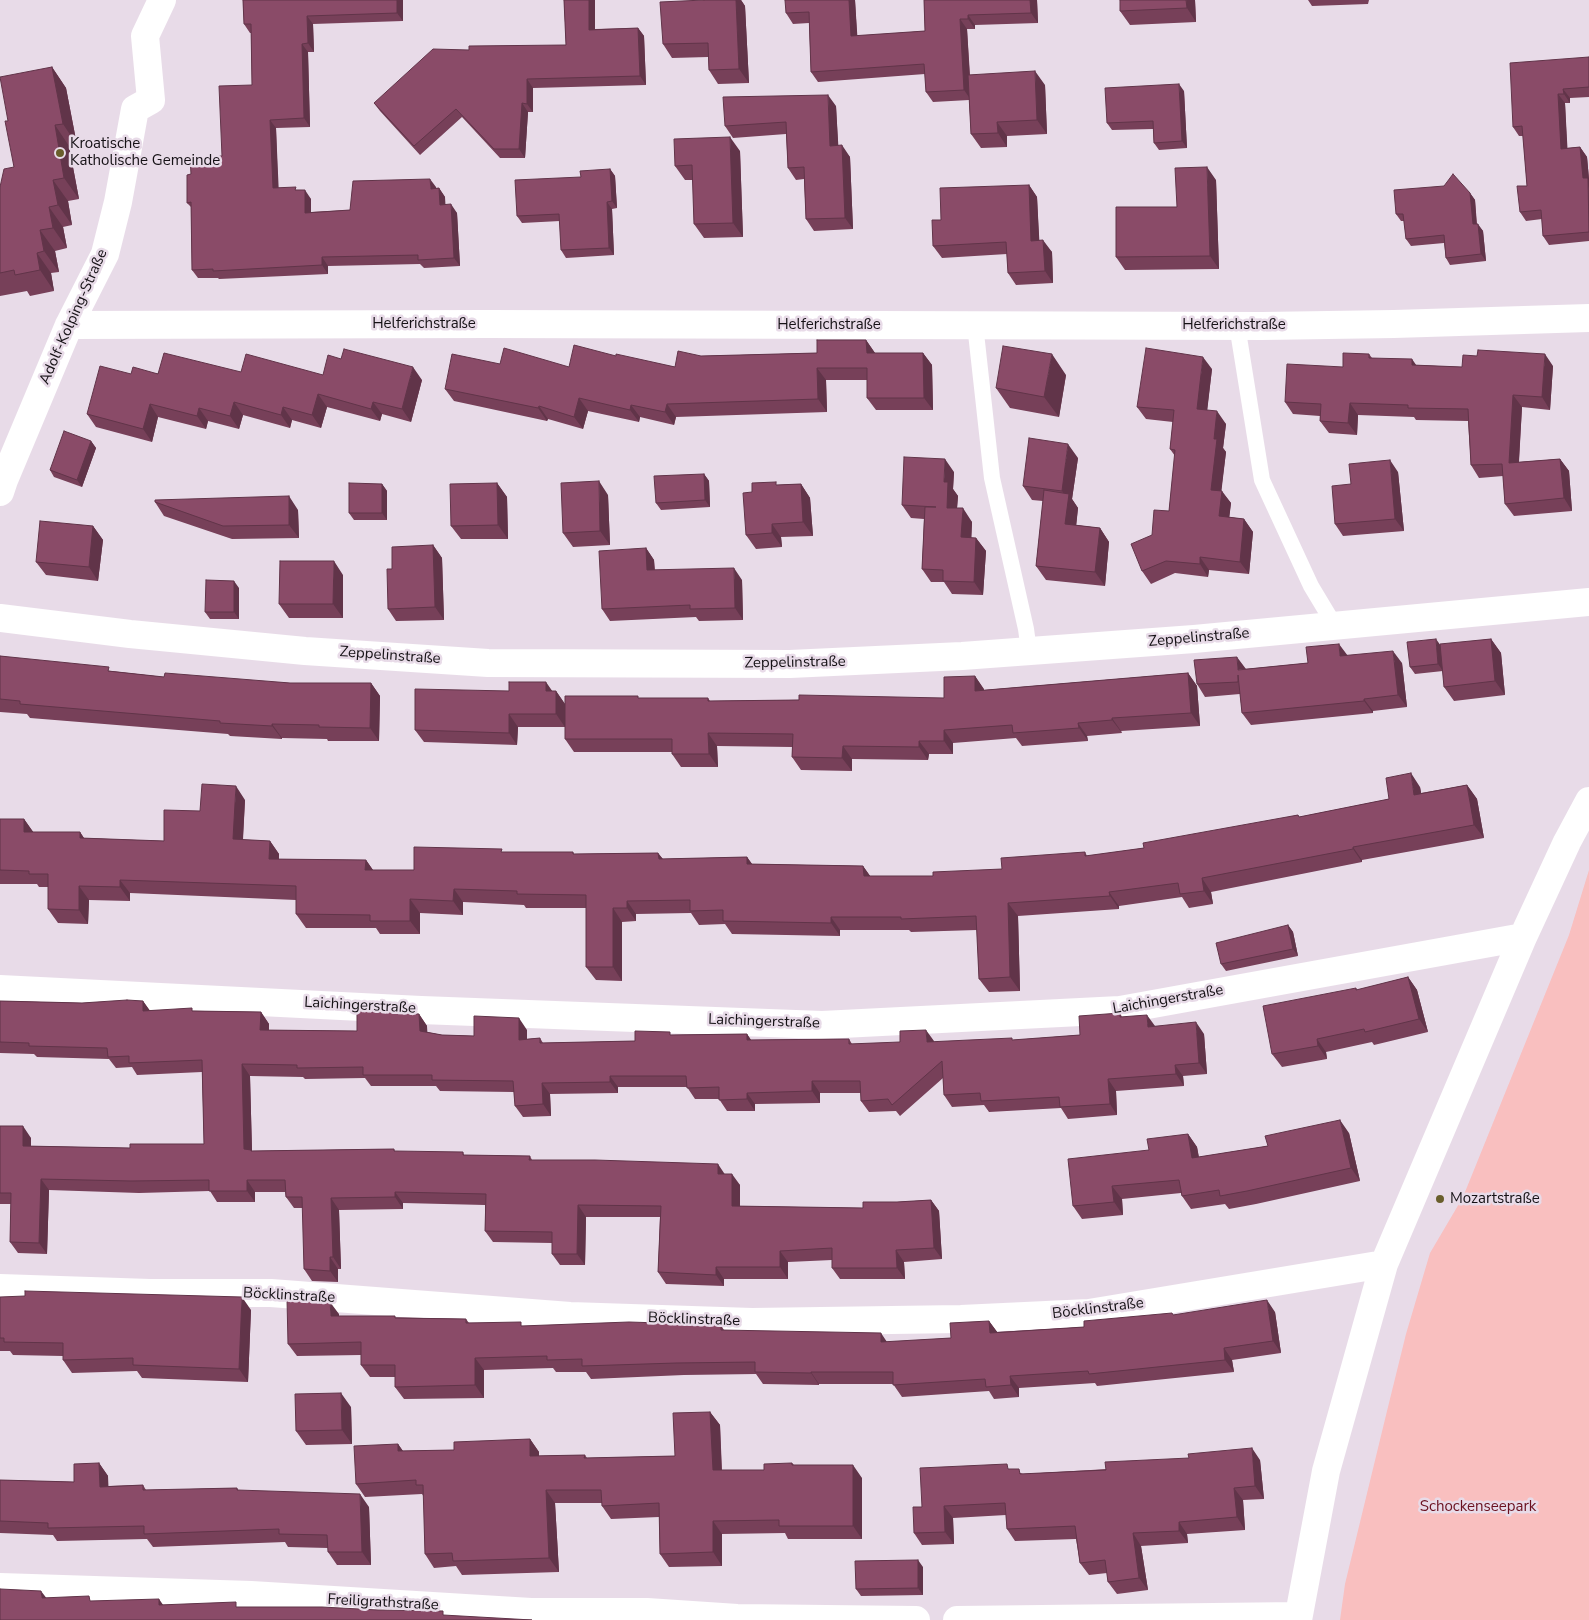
<!DOCTYPE html>
<meta charset="utf-8">
<style>
body{margin:0}
canvas{display:block;background:#e8dbe8}
</style>
<canvas width="1589" height="1620"></canvas>
<script>
const ctx = document.querySelector('canvas').getContext('2d');
ctx.lineJoin = 'round';
function paint(path, color) {
  ctx.fillStyle = color;
  ctx.fill(path, 'evenodd');
}
function poly(rows) {
  const path = new Path2D();
  for (const r of rows) {
    path.moveTo(r[0], r[1]);
    for (let i = 2; i < r.length; i += 2) path.lineTo(r[i], r[i + 1]);
  }
  return path;
}
function stroke(path, color, width, dash) {
  ctx.strokeStyle = color;
  ctx.lineWidth = width;
  ctx.lineCap = dash ? 'butt' : 'round';
  ctx.setLineDash(dash || []);
  ctx.stroke(path);
}
function label(font, color, halo, rows, align = 'center') {
  ctx.font = font + ' "Nunito Sans",sans-serif';
  ctx.lineWidth = 5;
  ctx.setLineDash([]);
  ctx.textBaseline = 'middle';
  ctx.strokeStyle = halo;
  ctx.fillStyle = color;
  for (const [text, x, y, turn = 0] of rows) {
    ctx.save();
    ctx.translate(x, y);
    ctx.rotate((+turn || 0) * Math.PI / 180);
    ctx.textAlign = isNaN(turn) ? turn : align;
    if (halo) ctx.strokeText(text, 0, 0);
    ctx.fillText(text, 0, 0);
    ctx.restore();
  }
}
const green = poly([
 [1589,870,1589,1620,1340,1620,1345,1584,1387,1411,1406,1334,1430,1253,1463,1197,1569,935]
]);
const service = poly([
 [975,324,992,478,1026,629,1029,651],
 [1237,325,1262,480,1311,586,1335,626]
]);
const minor = poly([
 [69,325,487,324,1262,326,1394,324,1589,318],
 [0,492,4,480,69,325,105,254,118,202,135,109,151,100,145,36,162,0],
 [0,618,130,634,305,651,488,663,790,664,962,656,1194,639,1589,602],
 [0,989,421,1010,822,1025,1120,1010,1523,937],
 [0,1288,150,1293,271,1293,570,1316,752,1322,961,1319,1089,1313,1384,1264],
 [0,1587,251,1595,531,1612,647,1612,737,1618,916,1620],
 [957,1620,1298,1616],
 [1298,1620,1326,1471,1384,1264,1523,937,1567,842,1589,801]
]);
const wall = poly([
 [243,0,403,0,403,21,313,24,314,52,308,52,310,127,276,128,278,188,297,190,311,199,311,212,350,210,436,187,436,188,439,188,445,197,445,204,457,213,460,266,424,268,420,264,328,266,328,274,219,279,218,278,198,278,192,270,191,207,187,203,191,174,222,156,252,85,251,33,250,33,244,24],
 [564,0,595,0,595,29,638,28,644,36,646,85,533,88,533,112,528,112,525,158,500,158,462,117,420,155,380,111,374,103,469,50,566,45],
 [704,0,741,0,745,6,749,83,718,84,709,70,708,57,672,58,663,44],
 [855,0,857,36,925,31,924,0,1037,0,1038,23,975,25,975,29,967,29,970,75,1045,85,1047,134,1007,136,1007,147,981,148,971,134,969,100,933,102,926,92,925,74,818,82,811,72,809,23,793,24,786,13],
 [1195,0,1196,22,1130,25,1120,11],
 [1308,0,1369,0,1368,4,1312,6],
 [1589,57,1589,97,1570,98,1570,103,1565,103,1567,148,1580,147,1587,157,1589,179,1589,241,1549,245,1543,236,1542,219,1526,221,1520,212,1527,186,1523,136,1519,136,1513,127],
 [52,67,66,88,77,145,69,146,79,199,68,201,72,225,63,227,67,248,55,251,59,272,51,273,54,291,30,296,27,291,0,296,0,187,14,167,8,121],
 [1184,91,1187,148,1159,150,1154,143,1153,129,1112,130,1107,123],
 [836,106,838,145,850,157,853,229,814,231,806,219,804,179,796,180,788,168,786,134,733,138,725,126],
 [740,151,743,237,704,238,694,224,693,180,685,180,675,166],
 [610,169,615,176,617,208,612,209,614,255,566,258,561,250,560,221,522,223,517,216,581,177],
 [1216,180,1219,269,1125,270,1116,257,1177,207],
 [1029,185,1037,197,1039,240,1052,252,1053,283,1016,285,1008,273,1007,254,942,258,933,246,941,220],
 [1470,193,1475,200,1477,224,1483,231,1486,261,1450,265,1446,258,1444,243,1411,246,1406,239,1404,221,1401,221,1396,214],
 [866,340,875,353,923,353,932,365,933,410,876,410,867,398,867,380,826,380,827,412,676,417,674,425,640,417,639,422,588,411,583,429,548,419,547,421,454,401,445,389,500,364,569,367,616,356,675,367,701,356,817,353],
 [1369,354,1372,358,1416,365,1462,367,1553,366,1550,410,1522,407,1519,462,1560,459,1569,471,1572,511,1514,516,1505,504,1503,476,1479,478,1471,465,1468,421,1416,420,1414,417,1358,415,1357,435,1329,433,1320,421,1320,416,1293,414,1285,402],
 [1212,369,1207,410,1226,424,1223,448,1226,452,1221,491,1231,503,1229,517,1244,519,1253,532,1249,574,1209,570,1208,577,1175,573,1151,584,1142,571,1152,535,1169,511,1175,456,1170,449,1173,422,1146,419,1137,407],
 [241,372,323,375,422,380,411,422,382,414,380,421,327,407,321,428,292,420,290,428,243,415,239,429,208,421,206,429,158,417,152,442,96,427,87,414,131,374],
 [1066,375,1059,417,1010,408,996,388],
 [91,441,96,448,82,487,54,477,50,470],
 [1078,458,1072,499,1078,508,1076,525,1100,528,1109,542,1105,586,1046,580,1036,566,1043,501,1032,500,1023,486],
 [954,472,953,489,958,496,957,508,972,522,971,538,976,538,986,551,983,595,952,594,944,582,931,582,922,569,924,519,911,518,902,505],
 [1398,472,1404,531,1343,536,1335,524,1351,484],
 [704,474,709,481,710,507,661,510,656,503],
 [497,483,507,497,508,539,461,539,451,526],
 [382,484,387,491,387,520,354,520,349,513],
 [801,484,810,498,813,536,781,537,782,547,756,549,746,535,752,492,778,485],
 [608,495,610,545,573,547,563,533],
 [155,502,298,510,299,538,232,539,164,516],
 [93,526,103,540,98,581,46,575,36,562],
 [433,545,442,558,444,620,396,621,388,609,392,569],
 [646,548,654,560,655,570,742,580,743,620,699,621,696,617,610,621,602,609],
 [343,575,343,618,289,618,279,604],
 [239,588,239,619,210,619,205,612],
 [1491,639,1501,653,1505,695,1454,701,1444,687,1443,671,1415,674,1410,667,1440,645],
 [0,656,111,671,164,677,290,683,371,683,380,696,379,741,328,741,327,739,282,738,282,739,230,736,228,734,30,718,27,714,0,712],
 [1347,656,1402,663,1407,707,1373,711,1373,713,1251,725,1242,713,1240,694,1205,697,1197,684,1245,669,1308,663],
 [1188,673,1197,686,1200,726,1121,731,1122,733,1087,736,1088,741,1022,746,1016,738,953,743,953,754,929,754,928,760,852,759,852,771,801,770,792,757,792,747,717,746,718,767,681,767,672,754,672,752,574,752,565,739,639,698,708,698,710,701,944,698,975,676,984,690],
 [552,691,556,691,565,704,565,727,518,727,517,745,424,742,415,730],
 [1467,785,1477,799,1484,838,1362,860,1362,862,1211,892,1213,904,1189,908,1182,897,1119,906,1119,909,1018,916,1020,991,989,992,979,979,977,930,911,932,909,930,840,930,840,936,732,934,725,924,699,925,691,913,636,914,636,921,622,922,622,981,596,980,586,967,586,908,526,908,524,905,463,902,463,915,420,913,420,934,380,934,376,928,306,928,296,914,296,900,130,893,130,901,89,900,88,924,58,923,48,909,48,887,39,887,37,884,0,884,0,819,24,819,33,832,80,832,84,838,164,841,200,811,245,800,243,840,270,841,279,854,279,859,366,860,373,870,414,870,503,852,573,852,574,854,658,853,663,859,747,857,752,864,863,866,870,876,933,876,1002,869,1085,852,1087,856,1144,848,1298,815,1299,817,1389,799,1420,787,1421,793],
 [1288,925,1293,932,1298,956,1226,971,1221,964],
 [1408,977,1417,990,1428,1032,1374,1045,1372,1042,1326,1052,1327,1059,1282,1067,1272,1054,1356,988,1357,990],
 [0,1001,82,1003,143,1001,149,1010,261,1012,269,1024,269,1030,357,1031,419,1014,427,1026,427,1032,442,1035,474,1036,527,1030,527,1039,540,1038,543,1043,635,1041,672,1035,747,1034,751,1040,849,1039,852,1044,1013,1040,1080,1035,1120,1013,1122,1017,1155,1026,1204,1034,1207,1074,1183,1076,1184,1086,1116,1091,1117,1115,1068,1119,1061,1108,989,1112,984,1105,952,1107,944,1095,943,1078,900,1116,896,1111,869,1112,861,1101,861,1093,820,1093,820,1103,755,1104,755,1111,727,1111,719,1099,695,1099,687,1087,618,1087,618,1093,550,1094,551,1116,523,1117,515,1106,514,1092,440,1091,436,1086,371,1086,365,1078,305,1079,303,1077,250,1076,252,1151,394,1149,395,1152,463,1152,464,1155,530,1156,532,1160,725,1174,740,1185,740,1206,863,1208,897,1202,931,1200,939,1211,942,1259,904,1262,905,1279,840,1279,832,1268,832,1260,788,1262,788,1279,724,1279,724,1286,666,1284,658,1272,660,1217,586,1217,585,1265,560,1265,552,1254,552,1243,493,1242,485,1231,485,1205,403,1203,403,1209,339,1210,341,1269,338,1269,338,1282,312,1281,304,1269,303,1208,294,1208,286,1197,285,1192,255,1192,255,1202,217,1202,210,1191,139,1193,49,1190,47,1254,18,1253,10,1242,11,1204,0,1204,0,1126,31,1138,31,1146,130,1148,204,1144,202,1072,137,1075,132,1067,116,1068,109,1059,37,1057,34,1054,0,1053],
 [1349,1133,1360,1181,1256,1204,1229,1209,1225,1204,1191,1209,1182,1196,1181,1193,1122,1199,1123,1215,1082,1219,1073,1206,1149,1150,1188,1134,1197,1147,1199,1157],
 [0,1297,251,1310,248,1382,142,1378,137,1371,72,1373,63,1360,63,1356,13,1355,10,1351,0,1351],
 [1275,1312,1281,1353,1232,1360,1234,1372,1097,1386,1095,1383,1019,1388,1019,1397,994,1399,989,1391,902,1397,893,1384,819,1384,819,1385,763,1384,756,1374,684,1375,591,1379,586,1372,556,1372,553,1368,484,1370,484,1398,404,1399,395,1387,395,1377,370,1377,361,1365,361,1355,297,1356,288,1344,339,1314,339,1316,466,1319,469,1323,524,1326,721,1325,724,1330,887,1342,951,1338,989,1321,997,1332,1084,1327,1173,1315],
 [351,1407,352,1444,306,1445,296,1431],
 [710,1412,720,1425,722,1470,764,1470,792,1463,794,1465,862,1478,862,1539,788,1539,785,1533,722,1534,722,1566,669,1567,660,1554,659,1517,611,1519,602,1506,602,1503,555,1503,559,1572,462,1575,456,1566,434,1568,425,1554,424,1497,422,1494,365,1497,356,1484,398,1444,403,1451,454,1450,530,1439,539,1452,539,1456,585,1455,587,1458,675,1456],
 [1260,1460,1264,1499,1243,1500,1245,1530,1187,1534,1188,1543,1141,1546,1148,1590,1117,1594,1108,1582,1107,1573,1089,1575,1080,1563,1076,1539,1015,1541,1007,1529,1006,1515,953,1518,954,1544,922,1545,914,1533,922,1507,1011,1469,1023,1474],
 [99,1463,108,1476,108,1486,143,1485,146,1490,237,1488,239,1491,369,1507,371,1565,337,1565,328,1552,328,1548,288,1547,285,1542,153,1547,147,1539,57,1541,53,1535,0,1533,0,1480,74,1482],
 [923,1567,923,1595,861,1596,856,1589]
]);
const shadedWall = poly([
 [397,0,403,0,403,21,397,13],
 [589,0,595,0,595,38,589,30],
 [736,0,741,0,745,6,749,83,739,69],
 [849,0,855,0,858,46,851,36],
 [1030,0,1037,0,1038,23,1031,13],
 [1186,0,1195,0,1196,22,1187,8],
 [968,15,975,25,975,29,968,19],
 [307,16,313,24,314,52,308,43],
 [960,19,967,29,971,100,964,90],
 [638,28,644,36,646,85,640,76],
 [302,44,308,52,310,127,304,118],
 [52,67,66,88,77,145,63,124],
 [1035,71,1045,85,1047,134,1037,120],
 [527,79,533,88,533,112,527,104],
 [1179,84,1184,91,1187,148,1182,141],
 [1563,89,1570,98,1570,103,1564,94],
 [1558,94,1565,103,1568,158,1561,149],
 [828,95,836,106,839,157,830,146],
 [522,103,528,112,525,158,519,149],
 [270,120,276,128,279,196,273,188],
 [997,122,1007,136,1007,147,998,133],
 [55,125,69,146,79,199,64,178],
 [730,137,740,151,743,237,733,223],
 [842,145,850,157,853,229,845,218],
 [1580,147,1587,157,1589,179,1589,188,1583,178],
 [1207,167,1216,180,1219,269,1210,256],
 [610,169,615,176,617,208,612,201],
 [430,179,436,187,437,197,431,189],
 [53,180,68,201,72,225,58,205],
 [1029,185,1037,197,1040,253,1031,241],
 [439,188,445,197,446,213,440,205],
 [305,190,311,199,311,221,305,213],
 [1470,193,1475,200,1477,231,1473,224],
 [607,202,612,209,614,255,609,248],
 [451,204,457,213,460,266,454,258],
 [49,207,63,227,67,248,53,228],
 [1478,224,1483,231,1486,261,1481,254],
 [40,230,55,251,59,272,44,251],
 [1043,240,1052,252,1053,283,1045,271],
 [37,253,51,273,54,291,40,270],
 [322,257,328,266,328,274,322,265],
 [866,340,875,353,875,366,867,353],
 [923,353,932,365,933,410,924,398],
 [1052,354,1066,375,1059,417,1044,397],
 [1545,354,1553,366,1550,410,1542,397],
 [1203,357,1212,369,1206,421,1197,409],
 [1412,359,1421,372,1412,365],
 [413,367,422,380,411,422,402,409],
 [817,368,826,380,827,412,818,399],
 [318,394,327,407,321,428,312,415],
 [1513,395,1522,407,1518,475,1509,463],
 [579,398,588,411,583,429,574,417],
 [234,402,243,415,239,429,230,416],
 [373,402,382,414,380,421,371,409],
 [1350,403,1358,415,1357,435,1348,423],
 [150,404,158,417,152,442,143,429],
 [667,404,676,417,674,425,665,412],
 [631,405,640,417,639,422,630,410],
 [539,406,548,419,547,421,538,408],
 [283,407,292,420,290,428,281,415],
 [199,408,208,421,206,429,197,416],
 [1217,411,1226,424,1223,448,1226,452,1220,503,1211,490,1214,439],
 [91,441,96,448,82,487,77,480],
 [1068,444,1078,458,1072,499,1078,508,1075,538,1065,524,1068,500,1062,491],
 [945,459,954,472,953,489,958,496,956,521,947,508,944,482],
 [1560,459,1569,471,1572,511,1564,498],
 [1390,460,1398,472,1404,531,1395,519],
 [704,474,709,481,710,507,705,500],
 [599,481,608,495,610,545,600,531],
 [497,483,507,497,508,539,498,525],
 [382,484,387,491,387,520,382,513],
 [801,484,810,498,813,536,803,522],
 [1222,491,1231,503,1228,529,1219,516],
 [289,496,298,510,299,538,289,525],
 [963,508,972,522,971,550,961,537],
 [1244,519,1253,532,1249,574,1240,562],
 [772,524,781,537,782,547,772,533],
 [93,526,103,540,98,581,89,567],
 [1100,528,1109,542,1105,586,1095,572],
 [976,538,986,551,983,595,974,582],
 [433,545,442,558,444,620,435,607],
 [646,548,654,560,655,582,647,570],
 [1200,557,1209,570,1208,577,1200,564],
 [334,561,343,575,343,618,333,604],
 [734,568,742,580,743,620,735,608],
 [234,581,239,588,239,619,234,612],
 [1436,639,1441,646,1443,671,1438,664],
 [1491,639,1501,653,1505,695,1495,681],
 [1339,644,1348,656,1340,656],
 [1393,651,1402,663,1407,707,1398,695],
 [1237,657,1246,669,1238,670],
 [1188,673,1197,686,1200,726,1191,713],
 [975,676,984,689,984,704,975,691],
 [546,682,555,695,546,691],
 [371,683,380,696,379,741,370,728],
 [556,691,565,704,565,727,556,714],
 [1364,699,1373,711,1373,713,1364,701],
 [509,714,518,727,517,745,509,733],
 [1112,718,1121,731,1122,733,1112,720],
 [1078,723,1087,736,1088,741,1079,728],
 [272,724,282,738,282,739,272,726],
 [944,730,953,743,953,754,944,741],
 [708,733,717,746,718,767,709,754],
 [919,741,929,754,928,760,919,747],
 [843,746,852,759,852,771,842,758],
 [1411,773,1420,787,1424,808,1414,795],
 [1467,785,1477,799,1484,838,1474,825],
 [236,786,245,800,242,853,233,839],
 [24,819,34,833,24,832],
 [80,832,89,846,80,838],
 [270,841,279,854,278,873,269,859],
 [1353,847,1362,860,1362,862,1353,849],
 [658,853,668,866,659,859],
 [747,857,757,871,747,864],
 [366,860,375,873,365,870],
 [863,866,873,880,864,876],
 [1202,878,1211,892,1213,904,1204,891],
 [120,880,130,893,130,901,120,887],
 [79,886,89,900,88,924,79,910],
 [454,889,463,902,463,915,453,901],
 [1109,892,1119,906,1119,909,1110,896],
 [410,899,420,913,420,934,410,921],
 [627,901,636,914,636,921,627,908],
 [1008,903,1018,916,1020,991,1010,977],
 [613,908,622,922,622,981,613,967],
 [831,917,840,930,840,936,831,923],
 [1288,925,1293,932,1298,956,1293,949],
 [1408,977,1417,990,1428,1032,1419,1019],
 [143,1001,151,1012,143,1011],
 [261,1012,269,1024,268,1042,260,1030],
 [419,1014,427,1026,428,1043,420,1031],
 [1147,1015,1155,1026,1148,1027],
 [519,1018,527,1030,527,1051,519,1040],
 [1196,1022,1204,1034,1207,1074,1199,1063],
 [926,1030,934,1041,935,1054,927,1042],
 [747,1034,755,1046,747,1040],
 [1317,1039,1326,1052,1327,1059,1318,1046],
 [242,1064,250,1076,252,1151,244,1149],
 [1175,1065,1183,1076,1184,1086,1176,1074],
 [610,1076,618,1087,618,1093,610,1082],
 [1108,1079,1116,1091,1117,1115,1110,1104],
 [812,1081,820,1093,820,1103,812,1091],
 [542,1083,550,1094,551,1116,543,1104],
 [747,1093,755,1104,755,1111,747,1099],
 [1340,1120,1349,1133,1360,1181,1351,1168],
 [23,1126,31,1138,31,1157,23,1146],
 [1188,1134,1197,1147,1201,1171,1192,1158],
 [718,1164,726,1176,718,1174],
 [732,1174,740,1185,740,1217,732,1206],
 [41,1179,49,1190,47,1254,39,1243],
 [247,1180,255,1192,255,1202,247,1191],
 [1112,1186,1122,1199,1123,1215,1114,1202],
 [395,1192,403,1203,403,1209,395,1197],
 [331,1198,339,1210,341,1269,333,1257],
 [931,1200,939,1211,942,1259,934,1248],
 [578,1205,586,1217,585,1265,577,1254],
 [896,1250,904,1262,905,1279,897,1268],
 [780,1251,788,1262,788,1279,780,1267],
 [330,1257,338,1269,338,1282,330,1271],
 [716,1267,724,1279,724,1286,716,1275],
 [242,1297,251,1310,248,1382,239,1369],
 [1267,1300,1275,1312,1281,1353,1273,1341],
 [330,1302,339,1314,339,1328,331,1316],
 [989,1321,998,1333,990,1333],
 [881,1333,889,1345,881,1342],
 [1224,1348,1232,1360,1234,1372,1225,1360],
 [475,1358,484,1370,484,1398,475,1385],
 [811,1372,819,1384,819,1385,811,1373],
 [1010,1376,1019,1388,1019,1397,1011,1385],
 [341,1393,351,1407,352,1444,342,1430],
 [710,1412,720,1425,722,1483,713,1470],
 [530,1439,539,1452,539,1469,530,1456],
 [398,1444,407,1457,398,1451],
 [1252,1448,1260,1460,1264,1499,1255,1486],
 [99,1463,108,1476,109,1499,100,1487],
 [853,1465,862,1478,862,1539,853,1526],
 [1234,1488,1243,1500,1245,1530,1237,1517],
 [546,1490,555,1503,559,1572,549,1558],
 [360,1494,369,1507,371,1565,362,1552],
 [944,1506,953,1518,954,1544,945,1532],
 [713,1521,722,1534,722,1566,713,1552],
 [1179,1522,1187,1534,1188,1543,1179,1531],
 [1133,1533,1141,1546,1148,1590,1139,1578],
 [918,1560,923,1567,923,1595,918,1588],
 [41,1591,51,1604,42,1598],
 [159,1599,168,1612,159,1605]
]);
const building = poly([
 [243,0,397,0,397,13,307,16,308,43,302,44,304,118,270,120,273,188,296,187,295,190,305,190,305,213,350,210,353,181,430,179,431,189,439,188,440,205,451,204,454,258,418,260,418,255,322,257,322,265,213,271,213,269,192,270,191,202,187,203,187,175,191,174,190,158,222,156,219,86,252,85,251,24,244,24,243,0],
 [564,0,589,0,589,30,638,28,640,76,527,79,527,104,522,103,519,149,494,149,456,109,414,146,374,103,433,49,469,50,469,46,566,45,564,0],
 [704,0,736,0,739,69,709,70,708,43,663,44,660,2,704,0],
 [785,0,849,0,851,36,925,31,924,0,1030,0,1031,13,968,15,968,19,960,19,964,90,926,92,924,64,811,72,809,12,786,13,785,0],
 [1120,0,1186,0,1187,8,1120,11,1120,0],
 [1589,57,1589,87,1563,89,1564,94,1558,94,1561,149,1580,147,1583,178,1588,178,1589,232,1543,236,1541,210,1520,212,1517,186,1527,186,1522,126,1513,127,1510,63,1589,57],
 [52,67,63,124,55,125,64,178,53,180,58,205,49,207,53,228,40,230,44,251,37,253,40,270,15,275,14,270,0,273,0,187,4,169,14,167,5,121,8,121,0,77,52,67],
 [1035,71,1037,120,997,122,998,133,971,134,968,75,1035,71],
 [1179,84,1182,141,1154,143,1153,121,1107,123,1105,88,1179,84],
 [828,95,830,146,842,145,845,218,806,219,804,167,788,168,786,122,725,126,723,97,828,95],
 [730,137,733,223,694,224,692,165,675,166,674,139,730,137],
 [1207,167,1210,256,1116,257,1116,207,1177,207,1175,168,1207,167],
 [610,169,612,201,607,202,609,248,561,250,559,214,517,216,515,180,581,177,580,171,610,169],
 [1453,174,1470,193,1473,224,1478,224,1481,254,1446,258,1444,235,1406,239,1403,214,1396,214,1394,190,1444,186,1453,174],
 [1029,185,1031,241,1043,240,1045,271,1008,273,1006,242,933,246,932,220,941,220,940,188,1029,185],
 [817,340,866,340,867,353,923,353,924,398,867,398,867,368,817,368,818,399,667,404,665,412,631,405,630,410,579,398,574,417,539,406,538,408,445,389,452,354,500,364,504,348,569,367,574,345,616,356,616,354,675,367,678,351,701,356,817,353,817,340],
 [1003,346,1052,354,1044,397,996,388,1003,346],
 [1146,348,1203,357,1197,409,1217,411,1214,439,1217,439,1211,490,1222,491,1219,516,1244,519,1240,562,1200,557,1200,564,1166,561,1142,571,1131,544,1152,535,1154,510,1169,511,1175,450,1170,449,1174,410,1137,407,1146,348],
 [344,349,413,367,402,409,373,402,371,409,318,394,312,415,283,407,281,415,234,402,230,416,199,408,197,416,150,404,143,429,87,414,100,366,131,374,133,367,158,374,164,353,241,372,246,354,323,375,328,355,341,359,344,349],
 [1478,350,1545,354,1542,397,1513,395,1509,463,1560,459,1564,498,1505,504,1502,464,1471,465,1468,409,1408,408,1408,405,1350,403,1348,423,1320,421,1321,404,1285,402,1287,364,1343,367,1343,353,1369,354,1369,358,1412,359,1412,365,1462,367,1463,355,1477,356,1478,350],
 [64,431,91,441,77,480,50,470,64,431],
 [1029,438,1068,444,1062,491,1023,486,1029,438],
 [904,457,945,459,944,482,948,482,947,508,963,508,961,537,976,538,974,582,943,581,943,570,922,569,925,507,936,507,902,505,904,457],
 [1390,460,1395,519,1335,524,1332,486,1351,484,1349,464,1390,460],
 [704,474,705,500,656,503,654,476,704,474],
 [599,481,600,531,563,533,561,483,599,481],
 [776,482,776,485,801,484,803,522,772,524,772,533,746,535,743,493,752,492,752,483,776,482],
 [349,483,382,484,382,513,349,513,349,483],
 [497,483,498,525,451,526,450,484,497,483],
 [1044,490,1069,494,1065,524,1100,528,1095,572,1036,566,1044,490],
 [289,496,289,525,223,526,155,502,155,500,289,496],
 [40,521,93,526,89,567,36,562,40,521],
 [433,545,435,607,388,609,387,569,392,569,392,547,433,545],
 [646,548,647,570,734,568,735,608,690,609,690,605,602,609,599,551,646,548],
 [280,561,334,561,333,604,279,604,280,561],
 [206,580,234,581,234,612,205,612,206,580],
 [1436,639,1438,664,1410,667,1407,642,1436,639],
 [1491,639,1495,681,1444,687,1440,644,1491,639],
 [1339,644,1340,656,1393,651,1398,695,1364,699,1364,701,1242,713,1238,675,1238,682,1197,684,1194,660,1237,657,1238,670,1308,663,1306,647,1339,644],
 [0,656,109,667,108,671,164,677,165,673,290,683,371,683,370,728,319,727,319,725,272,724,272,726,220,723,220,721,20,704,20,701,0,699,0,656],
 [1188,673,1191,713,1112,718,1112,720,1078,723,1079,728,1013,733,1012,725,944,730,944,741,919,741,919,747,843,746,842,758,792,757,793,734,708,733,709,754,672,754,672,739,565,739,565,696,638,696,638,698,708,698,708,701,799,700,799,695,944,698,944,677,975,676,975,691,1188,673],
 [509,682,546,682,546,691,556,691,556,714,509,714,509,733,415,730,415,689,509,691,509,682],
 [1411,773,1414,795,1467,785,1474,825,1353,847,1353,849,1202,878,1204,891,1180,894,1178,883,1109,892,1110,896,1008,903,1010,977,979,979,976,916,901,919,901,917,831,917,831,923,723,921,723,910,690,911,690,900,627,901,627,908,613,908,613,967,586,967,586,895,517,894,517,891,454,889,453,901,410,899,410,921,370,921,370,915,296,914,296,886,120,880,120,887,79,886,79,910,48,909,48,874,29,874,29,871,0,870,0,819,24,819,24,832,80,832,80,838,164,841,164,810,200,811,202,784,236,786,233,839,270,841,269,859,366,860,365,870,414,870,414,847,502,849,501,852,573,852,573,854,658,853,659,859,747,857,747,864,863,866,864,876,933,876,933,872,1002,869,1001,858,1085,852,1085,856,1144,848,1143,843,1298,815,1299,817,1389,799,1386,778,1411,773],
 [1288,925,1293,949,1221,964,1216,943,1288,925],
 [1408,977,1419,1019,1365,1032,1364,1029,1317,1039,1318,1046,1272,1054,1263,1006,1356,988,1356,990,1408,977],
 [127,1000,143,1001,143,1011,192,1008,192,1011,261,1012,260,1030,357,1031,357,1011,419,1014,420,1031,442,1035,474,1036,474,1016,519,1018,519,1040,540,1038,540,1043,635,1041,635,1031,670,1032,670,1035,747,1034,747,1040,849,1039,849,1044,900,1042,900,1031,926,1030,927,1042,1012,1038,1012,1040,1080,1035,1079,1016,1120,1013,1120,1017,1147,1015,1148,1027,1196,1022,1199,1063,1175,1065,1176,1074,1108,1079,1110,1104,1060,1107,1059,1097,981,1101,980,1093,944,1095,942,1061,892,1105,888,1099,861,1101,860,1081,812,1081,812,1091,747,1093,747,1099,719,1100,719,1087,687,1088,686,1076,610,1076,610,1082,542,1083,543,1104,515,1106,513,1081,432,1080,432,1075,363,1075,363,1067,297,1068,297,1065,242,1064,244,1149,251,1150,251,1151,394,1149,394,1151,463,1152,463,1155,530,1156,529,1160,595,1160,718,1164,718,1174,732,1174,732,1206,863,1208,863,1202,897,1202,931,1200,934,1248,896,1250,897,1268,832,1268,832,1248,780,1251,780,1267,716,1267,716,1275,658,1272,661,1206,578,1205,577,1254,552,1254,552,1232,485,1231,486,1194,395,1192,395,1197,331,1198,333,1257,330,1257,330,1271,304,1269,302,1197,286,1197,285,1180,247,1180,247,1191,209,1191,209,1180,131,1181,41,1179,39,1243,10,1242,11,1193,0,1193,0,1126,23,1126,23,1146,130,1148,130,1144,204,1144,202,1060,129,1063,129,1056,108,1057,107,1048,29,1046,29,1043,0,1042,0,1001,82,1003,127,1000],
 [1340,1120,1351,1168,1247,1191,1220,1196,1219,1190,1182,1196,1179,1180,1112,1186,1114,1202,1073,1206,1068,1159,1149,1150,1147,1139,1188,1134,1192,1158,1268,1146,1265,1136,1340,1120],
 [25,1291,242,1297,239,1369,133,1365,133,1358,63,1360,63,1343,4,1342,4,1338,0,1338,0,1297,25,1296,25,1291],
 [287,1299,330,1302,331,1316,395,1316,395,1318,466,1319,466,1323,521,1322,521,1326,629,1322,721,1325,721,1330,881,1333,881,1342,951,1338,950,1323,989,1321,990,1333,1084,1327,1084,1321,1172,1313,1173,1315,1267,1300,1273,1341,1224,1348,1225,1360,1089,1374,1088,1371,1010,1376,1011,1385,986,1387,985,1379,893,1385,893,1372,811,1372,811,1373,755,1372,755,1362,676,1363,582,1366,582,1359,547,1360,547,1356,475,1358,475,1385,395,1387,395,1365,361,1365,361,1342,288,1344,287,1299],
 [341,1393,342,1430,296,1431,295,1394,341,1393],
 [710,1412,713,1470,764,1470,764,1464,792,1463,792,1465,853,1465,853,1526,779,1526,779,1520,713,1521,713,1552,660,1554,659,1503,602,1506,601,1490,546,1490,549,1558,453,1561,452,1553,425,1554,423,1485,416,1485,416,1480,356,1484,354,1446,398,1444,398,1451,454,1450,454,1442,530,1439,530,1456,585,1455,584,1458,675,1456,673,1413,710,1412],
 [1252,1448,1255,1486,1234,1488,1237,1517,1179,1522,1179,1531,1133,1533,1139,1578,1108,1582,1105,1560,1080,1563,1075,1526,1007,1529,1005,1503,944,1506,945,1532,914,1533,913,1507,922,1507,920,1468,1007,1464,1008,1469,1019,1469,1020,1474,1106,1470,1105,1462,1189,1458,1188,1454,1252,1448],
 [99,1463,100,1487,143,1485,143,1490,237,1488,237,1490,360,1494,362,1552,328,1552,327,1535,279,1534,279,1529,144,1534,144,1526,48,1528,48,1523,0,1521,0,1480,74,1482,74,1464,99,1463],
 [918,1560,918,1588,856,1589,855,1561,918,1560],
 [0,1589,41,1591,42,1598,89,1596,90,1601,159,1599,159,1605,236,1602,236,1607,322,1607,378,1610,443,1611,443,1615,532,1620,0,1620,0,1589]
]);
const markers = [
 [60,153,5,"#695e2b"],
 [1440,1199,5,"#695e2b"]
];
const poiNames = [
 ["Kroatische",70,144],
 ["Katholische Gemeinde",70,161],
 ["Mozartstraße",1450,1199]
];
const streetNames = [
 ["Adolf-Kolping-Straße",74,317,-66],
 ["Helferichstraße",424,324],
 ["Helferichstraße",829,325],
 ["Helferichstraße",1234,325],
 ["Zeppelinstraße",1199,638,-5],
 ["Zeppelinstraße",390,656,4],
 ["Zeppelinstraße",795,663,-1],
 ["Laichingerstraße",1168,1000,-10],
 ["Laichingerstraße",360,1006,3],
 ["Laichingerstraße",764,1022,2],
 ["Böcklinstraße",289,1296,3],
 ["Böcklinstraße",1098,1309,-7],
 ["Böcklinstraße",694,1320,2],
 ["Freiligrathstraße",383,1603,3]
];
const parkNames = [
 ["Schockenseepark",1478,1507]
];
paint(green, '#f9bfbf');
stroke(service, '#fff', 16);
stroke(minor, '#fff', 28);
paint(wall, '#774059');
paint(shadedWall, '#613449');
paint(building, '#8a4b68');
stroke(building, '#613449', 1);
for (const [x, y, r, color] of markers) {
  const dot = new Path2D();
  dot.arc(x, y, r, 0, 2 * Math.PI);
  ctx.fillStyle = color;
  ctx.fill(dot);
  stroke(dot, '#e8dbe8', 2);
}
label('15px', '#151115', '#e8dbe8', poiNames, 'left');
label('15px', '#151115', '#e8dbe8', streetNames);
label('15px', '#6a101f', '#e8dbe8', parkNames);
</script>
